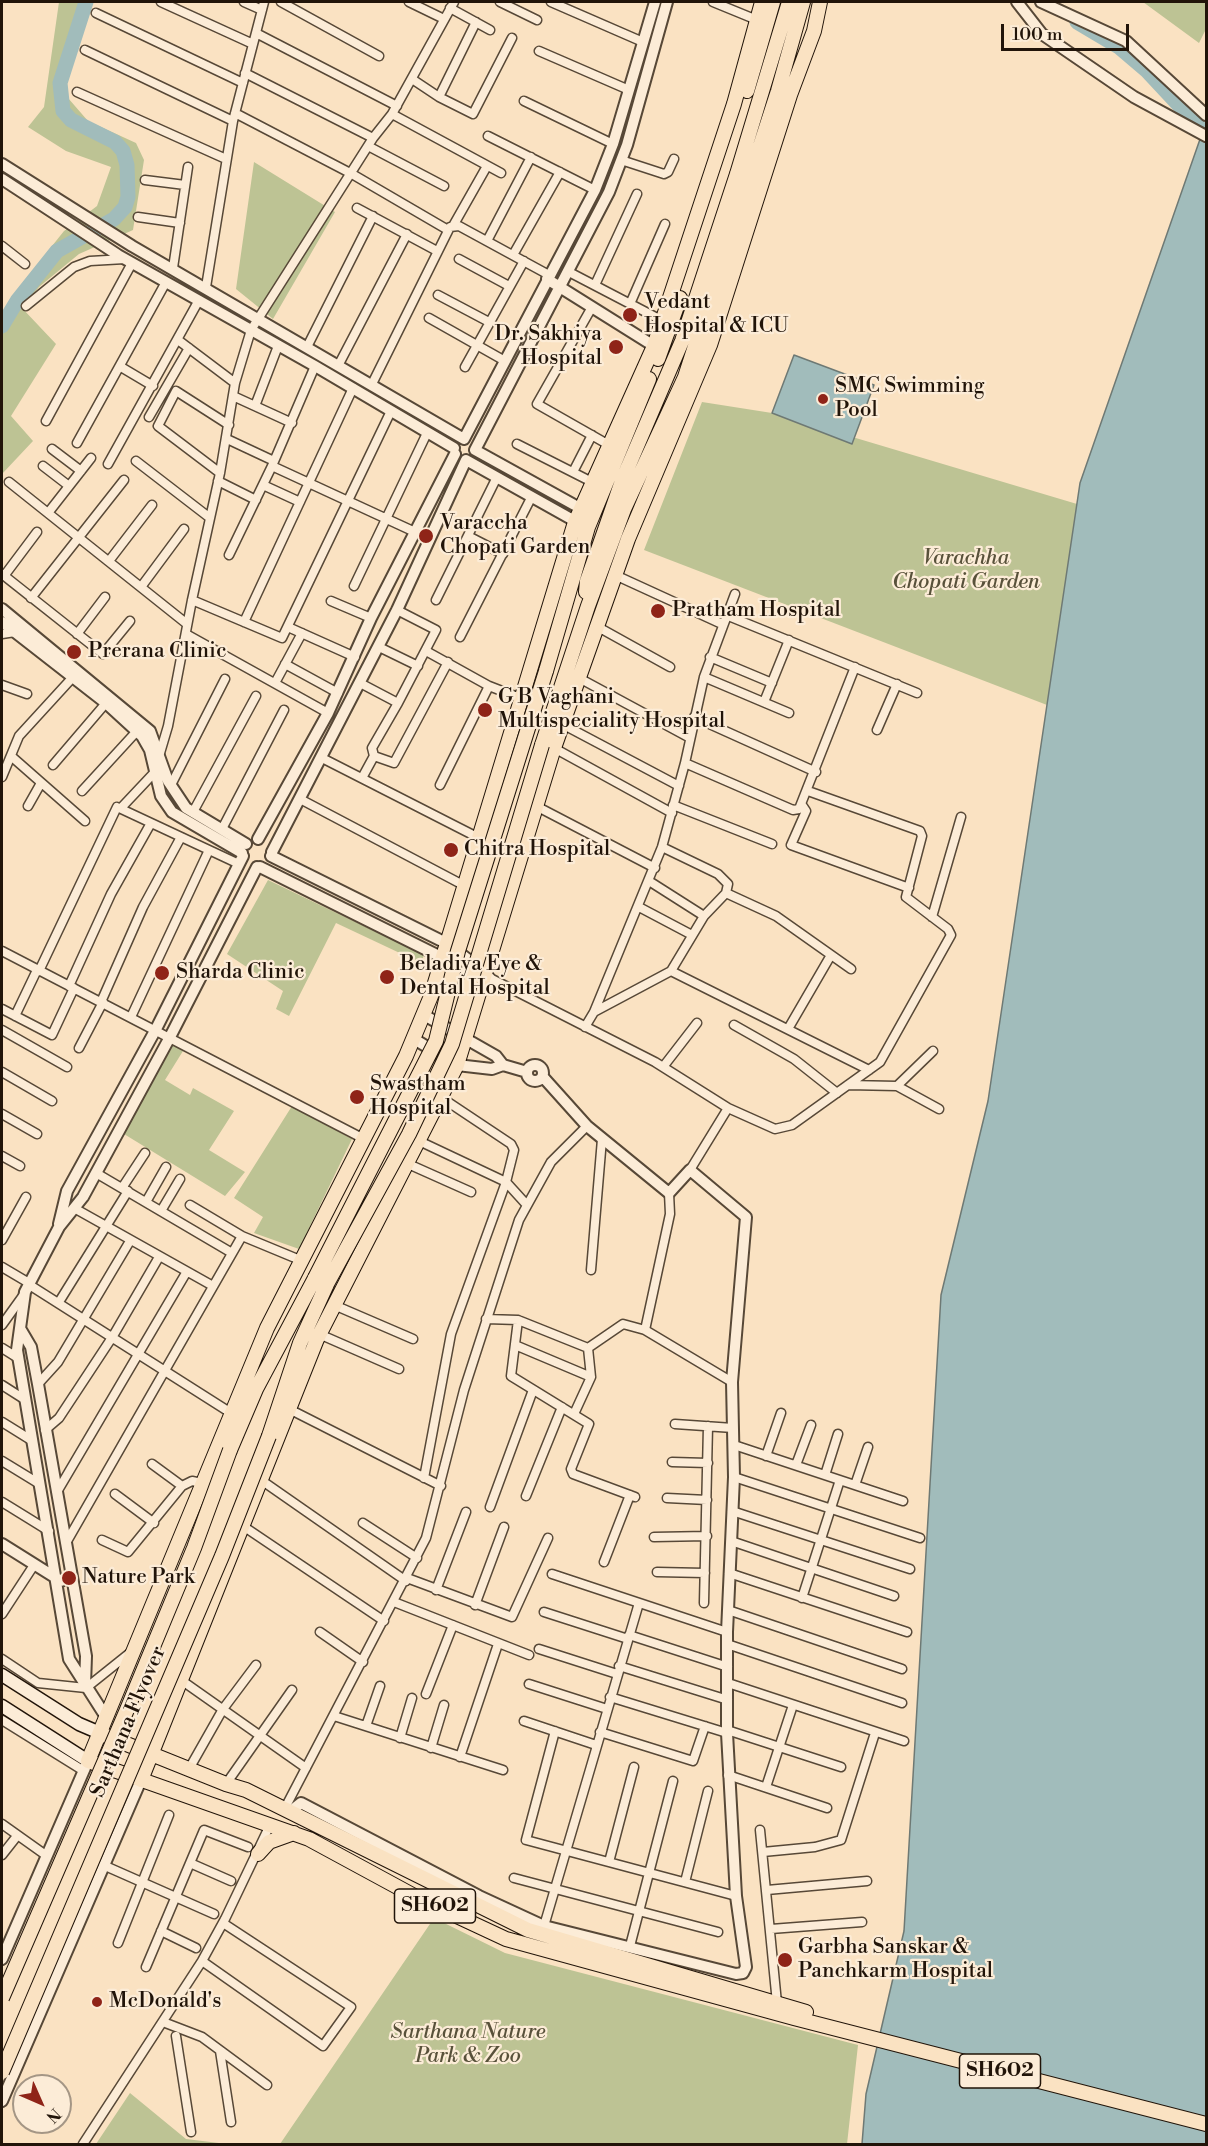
<!DOCTYPE html>
<style>
body{margin:0}
#map{position:relative;width:1208px;height:2146px;overflow:hidden;background:#fae2c2;font-family:"Libre Bodoni",serif}
canvas{display:block}
.frame{position:absolute;inset:0;border:3px solid #211409;pointer-events:none}
.north{position:absolute;left:12px;top:2074px;width:60px;height:60px;box-sizing:border-box;background:#fcecd7;border:2px solid #a49685;border-radius:50%;rotate:135deg;font-size:16px;font-weight:700;line-height:24px;text-align:center;color:#211409}
.north::after{content:'';display:block;margin:auto;width:21px;height:27px;background:#8f2418;clip-path:polygon(50% 0,100% 100%,50% 72%,0 100%)}
.scale{position:absolute;left:1001px;top:24px;width:128px;height:27px;box-sizing:border-box;border:3px solid #211409;border-top:0;padding-left:8px;font-size:18px;line-height:21px;white-space:nowrap;color:#211409;-webkit-text-stroke:4px #fcecd7;paint-order:stroke}
</style>
<div id="map">
<canvas width="1208" height="2146"></canvas>
<div class="frame"></div>
<div class="north">N</div>
<div class="scale">100 m</div>
</div>
<script>
const ctx = document.querySelector('canvas').getContext('2d');
ctx.lineJoin = 'round';
function paint(path, color) {
  ctx.fillStyle = color;
  ctx.fill(path, 'evenodd');
}
function poly(rows) {
  const path = new Path2D();
  for (const r of rows) {
    if (r.length === 3) {
      path.moveTo(r[0] + r[2], r[1]);
      path.arc(r[0], r[1], r[2], 0, 2 * Math.PI);
      continue;
    }
    path.moveTo(r[0], r[1]);
    for (let i = 2; i < r.length; i += 2) path.lineTo(r[i], r[i + 1]);
  }
  return path;
}
function stroke(path, color, width, dash) {
  ctx.strokeStyle = color;
  ctx.lineWidth = width;
  ctx.lineCap = dash ? 'butt' : 'round';
  ctx.setLineDash(dash || []);
  ctx.stroke(path);
}
function label(font, color, halo, rows, align = 'center') {
  ctx.font = font + ' "Libre Bodoni",serif';
  ctx.lineWidth = 4.5;
  ctx.setLineDash([]);
  ctx.textBaseline = 'middle';
  ctx.strokeStyle = halo;
  ctx.fillStyle = color;
  for (const [text, x, y, turn = 0] of rows) {
    ctx.save();
    ctx.translate(x, y);
    ctx.rotate((+turn || 0) * Math.PI / 180);
    ctx.textAlign = isNaN(turn) ? turn : align;
    if (halo) ctx.strokeText(text, 0, 0);
    ctx.fillText(text, 0, 0);
    ctx.restore();
  }
}
const green = poly([
 [59,2,92,2,64,87,68,98,88,121,136,143,144,160,133,230,79,254,39,287,22,308,56,344,11,416,33,441,2,474,2,315,20,286,64,231,97,206,111,167,66,151,28,127,44,107],
 [1143,2,1206,2,1206,29,1199,43],
 [254,162,335,212,273,319,236,289],
 [702,402,772,413,1077,504,1047,705,644,550],
 [268,880,424,955,421,963,336,923,289,1016,276,1009,283,991,227,954],
 [173,1045,183,1051,165,1080,190,1095,193,1088,234,1111,209,1150,245,1172,225,1196,124,1134],
 [292,1106,352,1139,299,1249,254,1233,263,1217,234,1198],
 [434,1918,505,1953,858,2045,847,2144,280,2144],
 [130,2093,186,2139,227,2144,96,2144]
]);
const water = poly([
 [1206,122,1206,2144,862,2144,866,2094,904,1931,941,1295,988,1101,1080,483,1206,122],
 [794,355,874,385,852,444,772,413,794,355]
]);
const river = poly([
 [1077,22,1119,47,1146,70,1202,130],
 [2,326,17,301,57,251,114,219,125,207,128,197,127,165,123,151,115,142,71,120,63,111,60,83,86,2]
]);
const minor = poly([
 [161,2,253,44],
 [244,2,262,10],
 [281,2,379,56],
 [409,2,444,19],
 [500,2,537,20],
 [551,2,643,42],
 [713,2,757,20],
 [450,8,490,30],
 [96,13,243,83],
 [256,33,397,106],
 [85,50,233,121],
 [539,51,629,90],
 [245,73,373,138],
 [412,79,439,97,473,114,512,38],
 [77,92,226,159],
 [439,97,476,22],
 [524,101,613,144],
 [235,113,352,174,448,230],
 [392,114,501,173],
 [488,136,595,190],
 [368,146,444,186],
 [621,160,664,174,668,172,674,159],
 [145,180,185,185],
 [357,208,437,251],
 [138,217,180,223],
 [453,226,487,166],
 [487,241,531,157],
 [2,246,25,264],
 [513,255,560,172],
 [459,259,509,286],
 [173,268,188,167],
 [569,272,663,321],
 [595,285,637,194],
 [206,287,233,121,264,2],
 [438,295,489,322],
 [630,304,665,224],
 [26,306,74,267,90,261,125,259],
 [592,307,537,404,609,445],
 [429,318,505,361],
 [178,340,235,383],
 [307,347,373,216],
 [338,366,407,234],
 [121,367,153,386],
 [465,367,524,261],
 [372,384,450,227,459,226,549,275],
 [233,396,292,423],
 [255,406,278,346],
 [149,417,189,348],
 [46,421,132,263],
 [227,439,274,461],
 [77,443,166,282],
 [517,444,592,482],
 [52,449,81,471],
 [136,461,210,518],
 [108,464,199,300],
 [43,466,69,486],
 [272,466,415,532],
 [573,472,592,435],
 [220,473,158,426,176,391,229,425],
 [218,481,256,500],
 [9,482,187,624],
 [263,485,300,502],
 [48,513,91,458],
 [468,536,503,554],
 [229,555,272,466,315,366],
 [109,561,152,505],
 [2,574,103,654,130,621],
 [615,575,722,624],
 [4,576,37,532],
 [354,586,427,433],
 [141,587,184,529],
 [31,598,124,480],
 [192,600,282,638,391,411],
 [436,600,496,479],
 [331,601,371,618],
 [726,615,917,693],
 [244,622,353,388],
 [288,627,355,657],
 [598,627,670,667],
 [2,634,15,632],
 [77,634,105,597],
 [186,634,328,713],
 [460,637,531,498],
 [379,647,418,666],
 [426,651,489,686,520,698],
 [710,657,772,683],
 [285,664,338,693],
 [704,677,789,713],
 [579,678,690,738],
 [275,683,302,633],
 [360,683,398,703],
 [2,685,27,694],
 [764,702,789,640],
 [694,717,816,772],
 [560,723,679,786],
 [877,730,897,684],
 [554,748,672,813],
 [160,753,168,726,192,600,220,473,235,383,251,330,373,138,392,114,454,2],
 [11,756,85,821],
 [374,756,372,748,398,703,436,630,397,610],
 [322,758,479,838],
 [685,763,793,810,799,809,855,667],
 [53,765,106,703],
 [2,777,19,736,73,677],
 [362,778,374,756,394,763,448,662],
 [171,785,225,679],
 [440,785,489,686],
 [82,791,137,731],
 [300,799,465,886],
 [673,805,772,844],
 [802,805,806,811,791,845,909,888],
 [28,806,41,783],
 [536,806,655,868],
 [121,808,153,774],
 [193,812,256,696],
 [222,829,284,710],
 [662,847,718,874,728,884,726,893],
 [649,881,704,916],
 [639,907,692,935],
 [932,917,961,817],
 [2,951,364,1139],
 [39,971,117,807,239,864],
 [484,971,492,979,655,1062,728,1108,775,1129,792,1125,880,1062,951,935,948,929,906,897,922,836,920,831,808,791],
 [671,971,869,1070],
 [69,986,111,894,151,823],
 [101,1002,143,907,181,837],
 [2,1009,52,1035,74,988],
 [594,1012,671,971,704,916,726,893,776,916,851,969],
 [15,1016,37,970],
 [131,1017,209,850],
 [734,1025,794,1059,837,1093],
 [585,1027,594,1012,662,847,685,763,704,677,735,594],
 [788,1029,831,955],
 [2,1030,67,1067],
 [79,1048,103,1002],
 [663,1067,697,1023],
 [2,1072,52,1101],
 [848,1085,897,1086,933,1051],
 [897,1086,939,1109],
 [2,1114,37,1134],
 [417,1140,506,1182,526,1204],
 [2,1156,20,1166],
 [406,1163,471,1192],
 [690,1170,728,1108],
 [96,1173,232,1253],
 [122,1188,145,1153],
 [146,1202,166,1167],
 [190,1205,242,1236,300,1260],
 [74,1208,213,1286],
 [161,1211,180,1179],
 [2,1240,26,1197],
 [2,1267,29,1283],
 [591,1270,602,1139],
 [28,1284,231,1413],
 [59,1302,128,1191],
 [334,1305,413,1339],
 [486,1319,518,1320,588,1348,623,1324,645,1330,732,1382],
 [518,1320,511,1376,589,1424,571,1469,573,1474,635,1497],
 [2,1325,25,1293],
 [645,1330,670,1214,669,1193],
 [319,1334,399,1369],
 [515,1345,591,1377],
 [2,1348,18,1358],
 [38,1384,58,1362,130,1241],
 [2,1385,24,1399],
 [289,1409,441,1486],
 [574,1414,591,1377,588,1348],
 [2,1422,31,1440],
 [675,1424,733,1428],
 [45,1430,59,1418,113,1336,159,1257],
 [734,1445,903,1501],
 [766,1456,781,1413],
 [2,1461,38,1483],
 [672,1462,708,1463],
 [152,1464,182,1486],
 [796,1465,811,1425],
 [825,1475,838,1434],
 [734,1477,920,1538],
 [424,1478,451,1334,506,1182,514,1150,511,1144,442,1098],
 [261,1480,406,1581],
 [855,1485,868,1447],
 [57,1492,186,1273],
 [115,1494,154,1523],
 [526,1496,562,1407],
 [667,1498,707,1500],
 [2,1502,49,1531],
 [490,1507,533,1390],
 [732,1511,910,1569],
 [363,1523,417,1558],
 [243,1526,384,1621],
 [654,1537,707,1536],
 [102,1540,128,1552,182,1486,192,1481,202,1483],
 [731,1541,894,1596],
 [66,1543,242,1236],
 [604,1562,630,1495],
 [657,1572,705,1573],
 [729,1573,907,1632],
 [552,1574,727,1632],
 [407,1578,512,1617,548,1538],
 [436,1590,466,1512],
 [802,1598,840,1480],
 [394,1602,529,1655],
 [704,1603,708,1426],
 [475,1605,504,1527],
 [728,1610,902,1669],
 [544,1612,628,1639],
 [2,1614,34,1565],
 [320,1632,363,1662],
 [629,1635,728,1667],
 [727,1644,902,1703],
 [539,1649,617,1674],
 [2,1659,38,1683,86,1688,131,1652],
 [619,1666,728,1700],
 [181,1680,306,1768],
 [728,1683,904,1741],
 [529,1684,607,1709],
 [426,1694,453,1625],
 [610,1697,727,1733],
 [334,1716,503,1770],
 [2,1720,84,1771],
 [524,1721,596,1745],
 [366,1726,380,1686],
 [727,1730,841,1767],
 [555,1731,526,1840,736,1896],
 [600,1732,693,1761,705,1726],
 [400,1738,412,1698],
 [431,1748,444,1705],
 [460,1757,498,1644],
 [189,1769,223,1709,256,1665],
 [728,1775,827,1808],
 [226,1784,292,1690],
 [766,1787,793,1705],
 [285,1808,426,1538,464,1390,519,1220,551,1162,587,1126],
 [2,1824,47,1856],
 [760,1830,777,2003],
 [763,1852,815,1847,841,1840,875,1733],
 [2,1855,17,1836],
 [609,1862,634,1767],
 [190,1863,231,1881],
 [103,1865,214,1914],
 [514,1878,718,1932],
 [685,1882,708,1791],
 [767,1890,867,1881],
 [544,1926,639,1603],
 [771,1929,862,1922],
 [161,1931,196,1948],
 [118,1943,169,1815],
 [630,1946,673,1781],
 [202,1961,323,2046,351,2007,223,1923],
 [146,1967,204,1830,248,1847],
 [163,2022,202,2037,267,2085],
 [176,2036,191,2132],
 [220,2051,231,2122],
 [83,2144,202,1961,225,1919,270,1825]
]);
const tertiary = poly([
 [1017,2,1042,34,1134,97,1206,136],
 [1041,2,1126,41,1206,115],
 [2,164,132,246,464,439,595,190,613,144,655,2],
 [2,179,118,255,315,366,454,448],
 [547,279,654,346],
 [587,512,475,450,609,192,627,145,667,2],
 [2,609,150,731,168,781,186,808,246,844],
 [2,622,106,703,142,736,150,750,161,796,172,812,242,853],
 [258,839,328,713,371,618,455,454],
 [272,852,397,610,466,460,582,525],
 [271,856,448,944,479,968],
 [260,867,443,958,478,980],
 [424,1015,496,1056,503,1065],
 [414,1039,457,1065,492,1069,503,1065,527,1072],
 [535,1073,8],
 [59,1224,67,1191,156,1029,243,856],
 [21,1330,31,1347,38,1384,86,1656,85,1685],
 [2,1544,61,1581],
 [106,1717,69,1659,17,1350,25,1292,59,1227,83,1197,170,1037,257,867],
 [291,1811,301,1803,479,1896,544,1926,736,1974,743,1973,746,1967,736,1896,727,1733,727,1632,734,1477,732,1382,746,1217,690,1170,669,1193,587,1126,543,1077],
 [2,1959,88,1761],
 [2,2101,141,1780]
]);
const secondary = poly([
 [2,1675,79,1724,100,1733],
 [2,1706,88,1761]
]);
const primary = poly([
 [762,2,734,104,654,346,575,522,431,996,406,1056,267,1328,88,1761,309,1839,416,1897,506,1939,794,2018,1206,2124],
 [747,91,773,2],
 [658,359,680,298],
 [586,592,587,581,622,481,682,341,737,174,789,2],
 [546,671,588,527,649,379],
 [542,745,588,606,624,509,685,377,778,91,803,2],
 [269,1436,300,1343,327,1284],
 [230,1450,256,1389,315,1278],
 [104,1735,226,1784,246,1790,528,1930,806,2012],
 [141,1780,317,1339,457,1065,554,748,628,539,710,345,790,95,814,31,820,2],
 [258,1854,269,1842,294,1833]
]);
const primaryBridge = poly([
 [315,1278,436,1041,458,951,546,671],
 [327,1284,409,1134,452,1044,542,745],
 [2,1998,126,1712,194,1548,230,1450],
 [2,2072,222,1556,269,1436]
]);
const markers = [
 [630,315,8,"#8f2418"],
 [616,347,8,"#8f2418"],
 [823,399,6,"#8f2418"],
 [426,536,8,"#8f2418"],
 [658,611,8,"#8f2418"],
 [74,652,8,"#8f2418"],
 [485,710,8,"#8f2418"],
 [451,850,8,"#8f2418"],
 [162,973,8,"#8f2418"],
 [387,977,8,"#8f2418"],
 [357,1097,8,"#8f2418"],
 [69,1578,8,"#8f2418"],
 [785,1960,8,"#8f2418"],
 [97,2002,6,"#8f2418"]
];
const shields = [
 [435,1906,81],
 [1000,2071,81]
];
const shieldNames = [
 ["SH602",435,1906],
 ["SH602",1000,2071]
];
const poiNames = [
 ["Vedant",644,303],
 ["Hospital & ICU",644,327],
 ["Dr. Sakhiya",602,335,"right"],
 ["Hospital",602,359,"right"],
 ["SMC Swimming",835,387],
 ["Pool",835,411],
 ["Varaccha",440,524],
 ["Chopati Garden",440,548],
 ["Pratham Hospital",672,611],
 ["Prerana Clinic",88,652],
 ["G B Vaghani",498,698],
 ["Multispeciality Hospital",498,722],
 ["Chitra Hospital",464,850],
 ["Beladiya Eye &",400,965],
 ["Dental Hospital",400,989],
 ["Sharda Clinic",176,973],
 ["Swastham",370,1085],
 ["Hospital",370,1109],
 ["Nature Park",82,1578],
 ["Garbha Sanskar &",798,1948],
 ["Panchkarm Hospital",798,1972],
 ["McDonald's",109,2002]
];
const parkNames = [
 ["Varachha",966,559],
 ["Chopati Garden",966,583],
 ["Sarthana Nature",468,2033],
 ["Park & Zoo",468,2057]
];
const streetNames = [
 ["Sarthana Flyover",129,1722,-67]
];
paint(green, '#bdc394');
paint(water, '#a1bcbb');
stroke(water, '#6e7974', 1.5);
stroke(river, '#a1bcbb', 15);
stroke(minor, '#574837', 11);
stroke(tertiary, '#574837', 14);
stroke(secondary, '#211409', 15);
stroke(primary, '#211409', 16);
stroke(minor, '#fcecd7', 8);
stroke(tertiary, '#fcecd7', 10);
stroke(secondary, '#fcecd7', 12);
stroke(primary, '#fae2c2', 14);
stroke(primaryBridge, '#211409', 16, []);
stroke(primaryBridge, '#fae2c2', 14);
for (const [x, y, r, color] of markers) {
  const dot = new Path2D();
  dot.arc(x, y, r, 0, 2 * Math.PI);
  ctx.fillStyle = color;
  ctx.fill(dot);
  stroke(dot, '#fcecd7', 2);
}
for (const [x, y, w] of shields) {
  const box = new Path2D();
  box.roundRect(x - w / 2, y - 17, w, 34, 4.5);
  ctx.fillStyle = '#fcecd7';
  ctx.fill(box);
  stroke(box, '#211409', 1.5);
}
label('bold 20px', '#211409', null, shieldNames);
label('21px', '#211409', '#fcecd7', poiNames, 'left');
label('italic 21px', '#58513a', '#fcecd7', parkNames);
label('21px', '#211409', '#fcecd7', streetNames);
</script>
